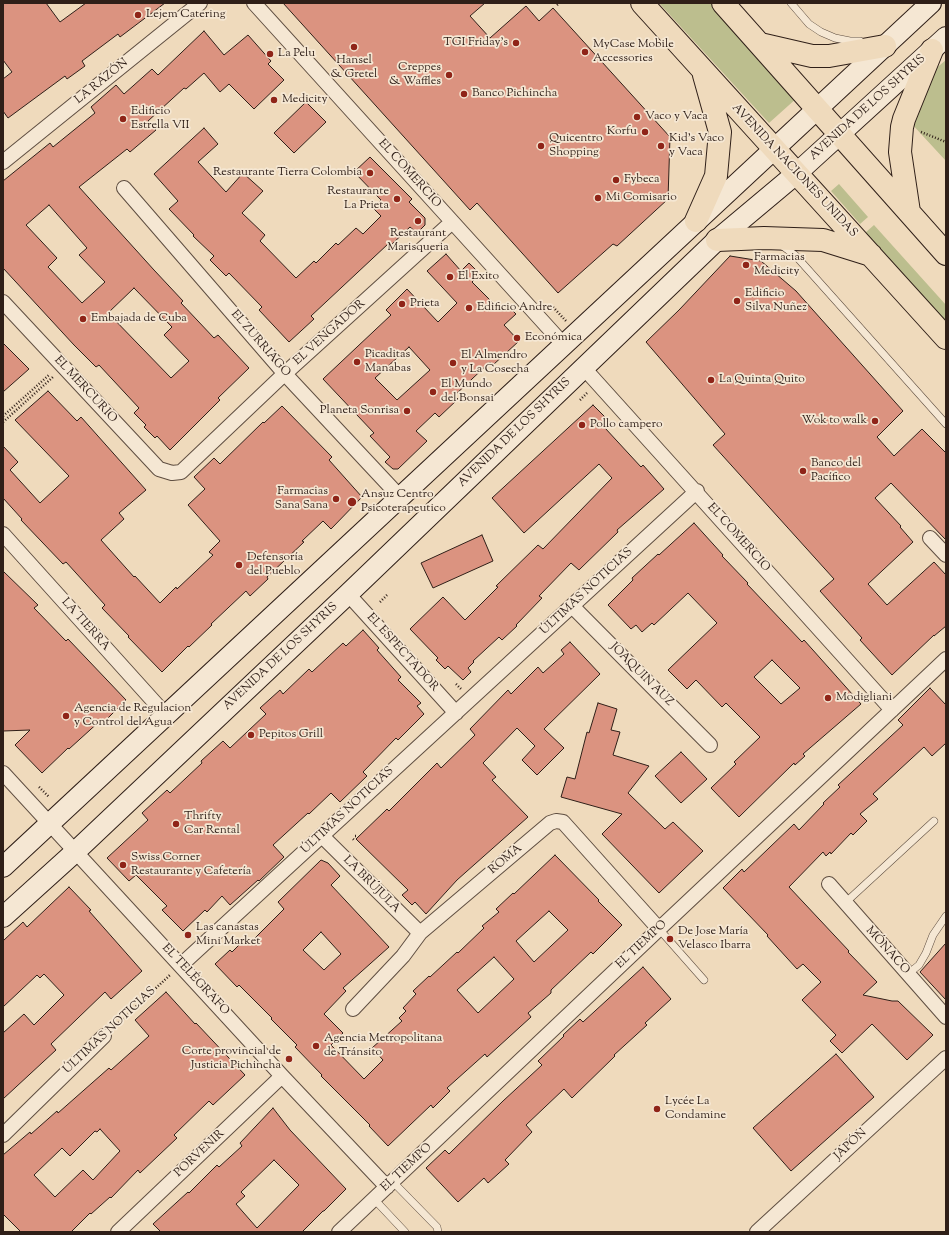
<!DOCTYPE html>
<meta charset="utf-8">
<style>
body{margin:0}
#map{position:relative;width:949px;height:1235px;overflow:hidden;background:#efdabc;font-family:"Sorts Mill Goudy",serif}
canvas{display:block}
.frame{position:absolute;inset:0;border:4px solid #2f1f18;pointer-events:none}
</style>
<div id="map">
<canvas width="949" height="1235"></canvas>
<div class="frame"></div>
</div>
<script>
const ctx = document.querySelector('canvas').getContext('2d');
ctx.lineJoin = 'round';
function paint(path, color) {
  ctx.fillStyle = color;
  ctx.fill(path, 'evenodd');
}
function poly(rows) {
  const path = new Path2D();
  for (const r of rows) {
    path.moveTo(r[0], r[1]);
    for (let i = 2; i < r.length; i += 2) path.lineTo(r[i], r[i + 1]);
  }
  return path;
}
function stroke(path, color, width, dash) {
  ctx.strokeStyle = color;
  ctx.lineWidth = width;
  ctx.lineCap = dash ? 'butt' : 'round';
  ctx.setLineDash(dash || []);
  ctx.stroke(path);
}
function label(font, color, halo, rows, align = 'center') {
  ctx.font = font + ' "Sorts Mill Goudy",serif';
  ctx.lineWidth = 3.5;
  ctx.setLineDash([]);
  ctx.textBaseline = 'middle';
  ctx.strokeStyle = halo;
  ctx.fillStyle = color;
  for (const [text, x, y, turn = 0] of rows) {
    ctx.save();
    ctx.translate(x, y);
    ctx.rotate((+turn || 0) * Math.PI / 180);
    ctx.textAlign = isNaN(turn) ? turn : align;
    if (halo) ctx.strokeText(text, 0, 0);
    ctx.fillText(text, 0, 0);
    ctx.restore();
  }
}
const green = poly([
 [659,3,712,3,798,97,769,123],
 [946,60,946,161,910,122,934,70],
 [839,184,868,217,860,224,831,191],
 [874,225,946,305,946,323,865,233]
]);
const building = poly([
 [3,3,46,3,60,22,86,3,165,3,120,37,118,34,82,61,85,66,67,79,65,76,8,118,3,111,3,79,12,72,3,60,3,3],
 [283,3,485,3,470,16,490,38,526,6,539,21,553,8,670,137,668,199,617,246,613,244,558,293,477,203,470,210,283,3],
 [204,31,224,55,248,35,271,61,268,64,284,80,254,109,229,84,220,92,204,73,186,89,184,88,148,121,156,130,130,152,127,149,79,187,154,270,183,301,181,303,214,338,218,335,249,368,218,398,220,400,170,450,157,436,155,438,144,427,146,425,134,413,139,408,99,365,96,367,74,345,3,268,3,181,50,143,53,147,95,113,91,107,116,85,124,94,152,69,158,75,204,31],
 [49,205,87,248,79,255,105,282,82,303,48,267,57,258,26,225,49,205],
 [134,288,172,327,164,335,189,361,171,378,108,313,134,288],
 [306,102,326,122,294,153,274,133,306,102],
 [204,128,218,144,198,162,226,192,243,173,263,191,242,213,265,235,260,241,296,278,314,261,316,263,336,243,338,245,356,228,363,234,381,216,373,208,381,200,354,172,370,157,412,199,409,202,425,218,425,225,417,233,410,227,390,246,388,244,311,316,314,319,289,342,259,310,262,307,229,273,226,276,210,260,214,256,193,236,194,235,169,209,178,201,154,174,204,128],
 [446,254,461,271,469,263,480,274,472,282,500,310,506,304,516,314,504,325,519,341,493,365,490,362,454,396,458,399,439,417,435,413,416,431,427,441,398,469,393,469,385,462,390,457,370,436,374,433,323,379,391,315,386,310,407,289,438,322,457,303,427,271,446,254],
 [409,347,430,370,397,400,375,378,409,347],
 [730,256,761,261,796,291,903,411,877,437,894,456,922,429,946,453,946,540,891,483,875,498,901,526,900,527,913,542,868,584,887,605,934,562,946,575,946,626,934,636,934,635,892,675,860,640,862,638,820,591,834,579,713,445,725,434,646,342,679,310,730,256],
 [3,343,29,369,3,392,3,343],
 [48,391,77,421,81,417,146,490,119,513,124,519,101,540,134,577,135,576,160,603,176,587,177,589,213,555,209,552,220,541,188,505,205,489,194,477,214,458,220,464,263,422,264,423,282,406,332,457,329,460,362,497,331,529,323,521,302,541,304,542,267,577,268,579,250,596,246,591,211,624,212,625,189,647,188,646,162,672,128,637,129,636,102,608,105,605,66,562,63,564,21,520,22,519,3,498,3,446,18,462,10,470,40,503,69,476,15,420,48,391],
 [593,405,611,423,605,428,641,467,643,465,664,489,617,530,618,532,579,570,571,563,539,596,542,598,516,625,517,626,502,640,499,637,473,661,474,662,468,668,471,672,463,680,448,666,445,669,436,660,438,658,410,629,443,597,465,620,498,587,496,586,538,545,543,549,612,478,599,464,524,533,492,498,593,405],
 [694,523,723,555,722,556,748,583,747,584,802,642,804,640,861,704,803,754,805,756,795,765,794,763,739,817,711,788,736,764,734,762,760,737,726,703,722,707,696,680,687,689,668,670,717,623,688,593,654,625,652,623,642,632,636,625,631,629,608,605,633,580,632,578,658,554,659,555,694,523],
 [772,660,800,688,781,704,754,677,772,660],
 [482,535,493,561,433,588,421,563,482,535],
 [3,571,38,605,34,608,66,641,68,639,126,700,104,722,101,720,69,749,68,748,42,773,15,745,30,730,3,731,3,571],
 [363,630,379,648,377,650,401,677,398,680,421,703,417,706,424,714,398,740,396,738,363,772,367,776,340,802,331,793,309,814,308,813,273,845,284,857,259,881,258,880,230,905,222,896,207,912,205,910,183,931,162,910,167,906,136,875,129,881,107,858,148,820,142,813,167,790,170,793,202,763,201,761,223,741,230,748,266,714,260,708,280,690,283,694,309,669,312,672,343,643,346,646,363,630],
 [570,642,600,674,544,729,564,748,537,775,522,760,535,746,517,728,483,763,496,777,492,780,528,817,457,880,426,914,415,902,412,905,402,895,408,890,356,839,387,809,389,811,437,763,441,768,475,735,470,729,508,690,511,694,538,667,543,673,564,654,561,650,570,642],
 [930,688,946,705,946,743,932,756,924,747,873,794,878,799,860,814,867,821,853,835,851,833,831,854,830,852,826,856,823,852,789,887,849,951,848,952,877,982,863,995,892,1001,898,1001,933,1035,907,1060,872,1024,842,1053,830,1041,836,1035,802,1000,821,982,803,964,797,969,767,936,768,935,723,888,742,869,744,872,794,824,799,830,824,804,823,803,840,787,838,785,903,725,898,720,930,688],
 [598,703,617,709,611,730,620,732,613,755,649,766,628,793,665,829,673,822,703,851,659,893,602,834,622,814,561,797,567,777,575,779,587,732,589,733,598,703],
 [681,752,707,779,681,803,655,776,681,752],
 [555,855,599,900,598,901,622,925,593,954,591,952,551,990,551,993,528,1013,531,1017,487,1057,485,1054,447,1088,450,1091,433,1108,431,1105,388,1146,369,1126,370,1125,321,1076,322,1075,295,1047,297,1045,271,1019,272,1018,239,985,237,987,215,964,230,950,232,952,246,938,251,942,284,909,278,902,321,860,328,863,340,876,331,885,389,947,343,988,346,991,324,1014,343,1033,331,1045,364,1079,383,1060,372,1048,402,1021,399,1018,406,1011,403,1008,416,994,413,991,429,976,430,977,457,952,458,953,484,928,482,926,499,912,496,909,513,893,514,894,555,855],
 [549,911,568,930,534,962,516,941,549,911],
 [321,932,341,954,324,970,303,950,321,932],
 [494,957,514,979,478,1013,457,990,494,957],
 [69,887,91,910,89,911,142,971,111,999,105,992,51,1044,56,1050,3,1099,3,1033,24,1014,34,1025,64,995,44,974,40,978,37,975,3,1007,3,941,23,922,27,927,69,887],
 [946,943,946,1000,920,972,946,943],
 [643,967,671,999,645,1023,647,1025,614,1055,615,1056,572,1098,564,1089,526,1125,532,1132,505,1160,509,1164,488,1183,484,1178,458,1202,426,1168,445,1150,449,1154,503,1101,542,1065,538,1061,564,1036,563,1035,580,1019,583,1022,643,967],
 [166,992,195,1024,196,1023,245,1075,213,1105,209,1101,174,1135,177,1138,140,1173,138,1170,111,1198,110,1197,91,1214,90,1213,71,1232,21,1232,3,1214,3,1155,30,1132,31,1134,57,1111,58,1113,109,1068,111,1070,149,1036,135,1020,166,992],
 [100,1129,120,1151,93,1180,83,1170,55,1197,34,1175,62,1148,70,1156,95,1131,97,1132,100,1129],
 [836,1054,874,1097,791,1171,753,1128,836,1054],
 [273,1108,290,1130,346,1189,324,1211,323,1211,302,1232,161,1232,153,1224,188,1192,189,1193,217,1165,219,1167,242,1146,240,1143,273,1108],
 [274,1160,299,1185,257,1228,236,1204,245,1196,241,1192,274,1160]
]);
const path = poly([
 [557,5,559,3],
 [921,132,946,142],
 [553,307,566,321],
 [580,400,587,393],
 [3,416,50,374],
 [3,422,53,377],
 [380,602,387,595],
 [456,684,461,689],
 [39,787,49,797],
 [355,836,356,836],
 [353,839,354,840],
 [114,1027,170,975]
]);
const lane = poly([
 [791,3,809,24,821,32,835,38,850,41,860,41],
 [781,245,795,255,946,424],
 [845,903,934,821],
 [659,929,704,980],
 [908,974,919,965,926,953,933,935,946,916],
 [393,1182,437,1227,438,1232],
 [374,1199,405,1232]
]);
const street = poly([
 [254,3,564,345],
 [3,162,200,3],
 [124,188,285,374,400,497],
 [3,302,159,469,172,473,181,472,280,378,452,222],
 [583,367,892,710],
 [3,534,166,715],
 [930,538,946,555],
 [348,594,456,713],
 [572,606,710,745],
 [3,773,282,1076,387,1187],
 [322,836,420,933],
 [829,884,946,1017],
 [181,965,697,491],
 [353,1009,403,956,420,933,550,823,556,821,563,822,659,929],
 [3,1135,104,1036],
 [118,1232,282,1076],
 [339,1232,659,929,946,659],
 [757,1232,946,1058]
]);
const secondary = poly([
 [3,867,931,3],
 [3,917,75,852,348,594,717,240,797,173,946,37]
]);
const primary = poly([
 [642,3,946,338],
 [723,3,946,254],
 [760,44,812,56,829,56,885,46],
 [909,212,900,152,902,127,904,119,932,50],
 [696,221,716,176,720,132,704,75],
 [717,240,764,238,823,240,871,255]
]);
const markers = [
 [138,15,4,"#8f2418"],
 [516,43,4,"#8f2418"],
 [354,47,4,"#8f2418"],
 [585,52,4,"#8f2418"],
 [270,54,4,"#8f2418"],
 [449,75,4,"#8f2418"],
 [464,94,4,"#8f2418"],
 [274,100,4,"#8f2418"],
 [637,117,4,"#8f2418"],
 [123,119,4,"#8f2418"],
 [645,132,4,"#8f2418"],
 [541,146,4,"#8f2418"],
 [661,146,4,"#8f2418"],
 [370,173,4,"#8f2418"],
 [616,180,4,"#8f2418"],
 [598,198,4,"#8f2418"],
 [397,199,4,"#8f2418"],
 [418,221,4,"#8f2418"],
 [746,265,4,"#8f2418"],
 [450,277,4,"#8f2418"],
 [737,301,4,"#8f2418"],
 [402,304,4,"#8f2418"],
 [469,308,4,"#8f2418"],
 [83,319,4,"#8f2418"],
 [517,338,4,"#8f2418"],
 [357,362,4,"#8f2418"],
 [453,363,4,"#8f2418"],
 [711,380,4,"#8f2418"],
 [433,392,4,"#8f2418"],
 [407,411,4,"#8f2418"],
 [875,421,4,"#8f2418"],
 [582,425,4,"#8f2418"],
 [803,471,4,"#8f2418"],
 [336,499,4,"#8f2418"],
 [352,502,5,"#8f2418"],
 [239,565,4,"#8f2418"],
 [828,698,4,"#8f2418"],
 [66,716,4,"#8f2418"],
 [251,735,4,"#8f2418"],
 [176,824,4,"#8f2418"],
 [123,865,4,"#8f2418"],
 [188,935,4,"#8f2418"],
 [670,939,4,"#8f2418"],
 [316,1046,4,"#8f2418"],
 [289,1059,4,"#8f2418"],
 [657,1109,4,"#8f2418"]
];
const poiNames = [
 ["Lejem Catering",146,15],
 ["TGI Friday's",508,43,"right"],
 ["MyCase Mobile",593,45],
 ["Accessories",593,59],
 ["La Pelu",278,54],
 ["Hansel",354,61,"center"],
 ["& Gretel",354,75,"center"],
 ["Creppes",441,68,"right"],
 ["& Waffles",441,82,"right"],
 ["Banco Pichincha",472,94],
 ["Medicity",282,100],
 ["Edificio",131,112],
 ["Estrella VII",131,126],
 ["Vaco y Vaca",645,117],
 ["Korfu",637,132,"right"],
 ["Quicentro",549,139],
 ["Shopping",549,153],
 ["Kid's Vaco",669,139],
 ["y Vaca",669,153],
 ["Restaurante Tierra Colombia",362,173,"right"],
 ["Fybeca",624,180],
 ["Restaurante",389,192,"right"],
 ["La Prieta",389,206,"right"],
 ["Mi Comisario",606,198],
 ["Restaurant",418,234,"center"],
 ["Marisqueria",418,248,"center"],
 ["Farmacias",754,258],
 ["Medicity",754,272],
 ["El Exito",458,277],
 ["Edificio",745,294],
 ["Silva Nuñez",745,308],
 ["Prieta",410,304],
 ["Edificio Andre",477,308],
 ["Embajada de Cuba",91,319],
 ["Económica",525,338],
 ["Picaditas",365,355],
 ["Manabas",365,369],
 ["El Almendro",461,356],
 ["y La Cosecha",461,370],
 ["La Quinta Quito",719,380],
 ["El Mundo",441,385],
 ["del Bonsai",441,399],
 ["Planeta Sonrisa",399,411,"right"],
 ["Wok to walk",867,421,"right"],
 ["Pollo campero",590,425],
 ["Banco del",811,464],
 ["Pacífico",811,478],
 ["Farmacias",328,492,"right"],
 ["Sana Sana",328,506,"right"],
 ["Ansuz Centro",361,495],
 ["Psicoterapeutico",361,509],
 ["Defensoría",247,558],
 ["del Pueblo",247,572],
 ["Modigliani",836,698],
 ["Agencia de Regulacion",74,709],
 ["y Control del Agua",74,723],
 ["Pepitos Grill",259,735],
 ["Thrifty",184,817],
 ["Car Rental",184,831],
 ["Swiss Corner",131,858],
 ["Restaurante y Cafetería",131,872],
 ["Las canastas",196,928],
 ["Mini Market",196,942],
 ["De Jose María",678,932],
 ["Velasco Ibarra",678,946],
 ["Agencia Metropolitana",324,1039],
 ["de Tránsito",324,1053],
 ["Corte provincial de",281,1052,"right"],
 ["Justicia Pichincha",281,1066,"right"],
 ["Lycée La",665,1102],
 ["Condamine",665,1116]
];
const streetNames = [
 ["LA RAZÓN",102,82,-39],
 ["AVENIDA DE LOS SHYRIS",868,108,-42],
 ["AVENIDA NACIONES UNIDAS",794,171,47],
 ["EL COMERCIO",409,174,48],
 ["EL VENGADOR",330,333,-42],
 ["EL ZURRIAGO",260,344,49],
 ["EL MERCURIO",85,390,47],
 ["AVENIDA DE LOS SHYRIS",515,433,-44],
 ["EL COMERCIO",738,538,48],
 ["ÚLTIMAS NOTICIAS",587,592,-43],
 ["LA TIERRA",85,625,48],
 ["EL ESPECTADOR",402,653,48],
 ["AVENIDA DE LOS SHYRIS",281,657,-43],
 ["JOAQUIN AUZ",641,675,45],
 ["ÚLTIMAS NOTICIAS",348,811,-43],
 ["ROMA",506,860,-40],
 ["LA BRÚJULA",371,885,45],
 ["EL TIEMPO",642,945,-43],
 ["MÓNACO",887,951,48],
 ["EL TELÉGRAFO",195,980,47],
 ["ÚLTIMAS NOTICIAS",110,1031,-43],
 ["JAPÓN",851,1145,-43],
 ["PORVENIR",200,1154,-43],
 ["EL TIEMPO",407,1168,-43]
];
paint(green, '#bcbe8e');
paint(building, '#db9380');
stroke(building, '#2f1f18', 1);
stroke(lane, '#5f4e41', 8);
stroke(street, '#5f4e41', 16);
stroke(secondary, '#2f1f18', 22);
stroke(primary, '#2f1f18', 24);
stroke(path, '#2f1f18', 2.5, [1, 2]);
stroke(lane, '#f5e7d3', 7);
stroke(street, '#f5e7d3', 14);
stroke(secondary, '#f5e7d3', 20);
stroke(primary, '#efdabc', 22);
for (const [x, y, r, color] of markers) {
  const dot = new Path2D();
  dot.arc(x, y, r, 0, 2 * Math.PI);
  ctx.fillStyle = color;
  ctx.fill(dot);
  stroke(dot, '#f5e7d3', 1.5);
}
label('12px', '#2f1f18', '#f5e7d3', poiNames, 'left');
label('12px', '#2f1f18', '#f5e7d3', streetNames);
</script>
